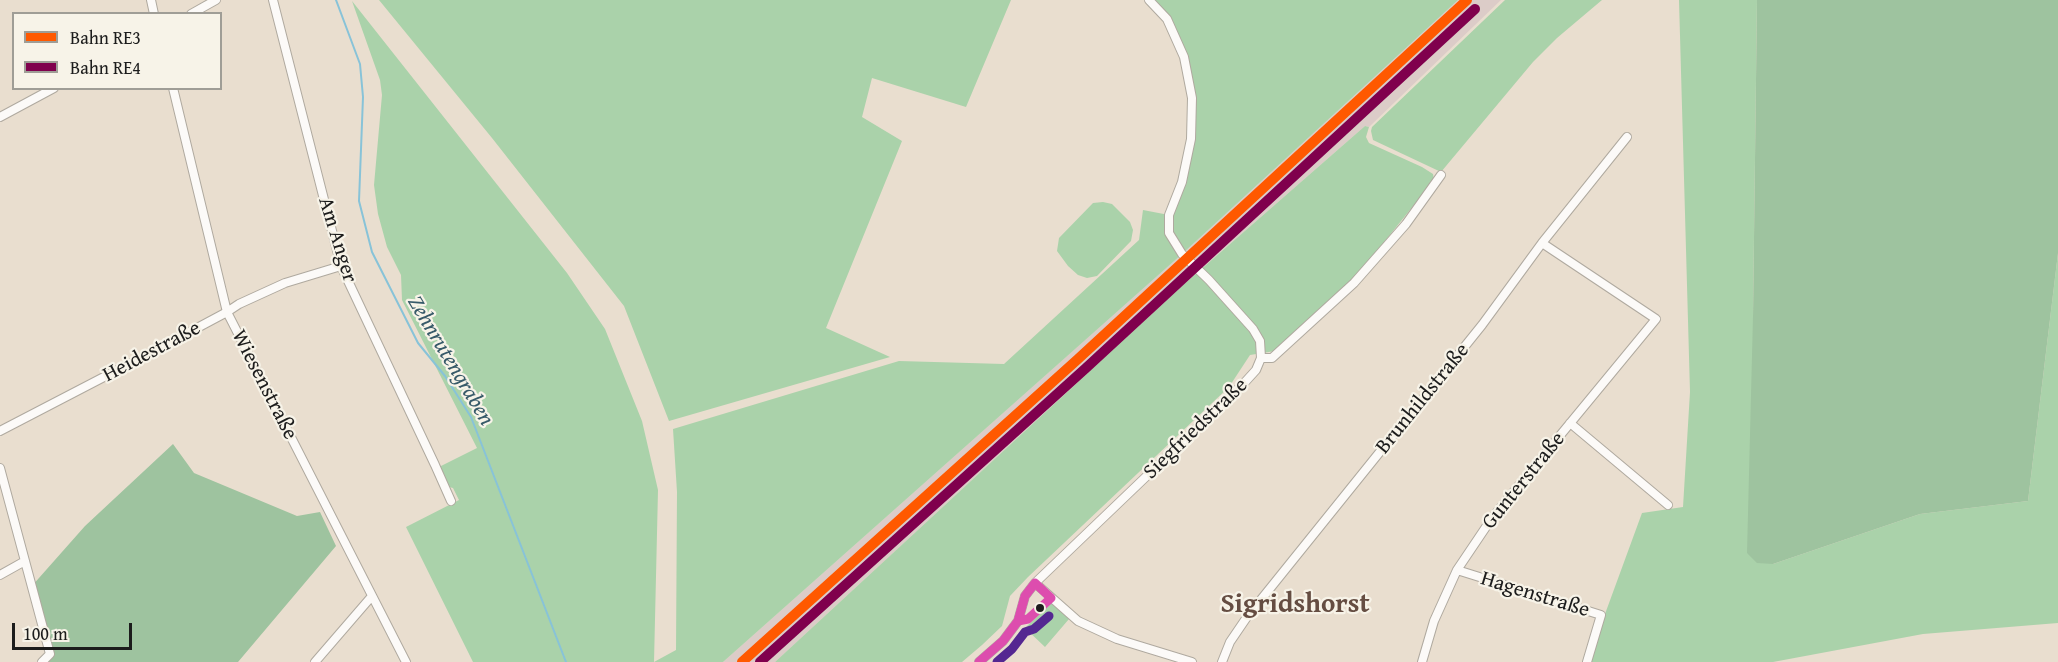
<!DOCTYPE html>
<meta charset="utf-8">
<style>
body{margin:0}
#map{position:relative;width:2058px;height:662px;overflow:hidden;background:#e9decf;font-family:"Gentium Book Plus",serif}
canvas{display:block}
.legend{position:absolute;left:12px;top:12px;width:210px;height:78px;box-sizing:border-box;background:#f7f3e8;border:2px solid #9f9d96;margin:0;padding:8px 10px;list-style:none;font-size:18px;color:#1c1c1c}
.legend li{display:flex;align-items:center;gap:12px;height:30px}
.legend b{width:30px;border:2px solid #9f9d96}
.scale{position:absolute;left:12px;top:623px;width:120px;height:27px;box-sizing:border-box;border:3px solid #1c1c1c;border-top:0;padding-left:8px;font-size:18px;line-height:21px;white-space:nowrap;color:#1c1c1c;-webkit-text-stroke:4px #f7f3e8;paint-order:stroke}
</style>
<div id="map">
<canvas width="2058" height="662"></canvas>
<ul class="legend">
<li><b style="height:8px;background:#ff5900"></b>Bahn RE3</li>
<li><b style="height:8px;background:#80004d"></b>Bahn RE4</li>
</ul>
<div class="scale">100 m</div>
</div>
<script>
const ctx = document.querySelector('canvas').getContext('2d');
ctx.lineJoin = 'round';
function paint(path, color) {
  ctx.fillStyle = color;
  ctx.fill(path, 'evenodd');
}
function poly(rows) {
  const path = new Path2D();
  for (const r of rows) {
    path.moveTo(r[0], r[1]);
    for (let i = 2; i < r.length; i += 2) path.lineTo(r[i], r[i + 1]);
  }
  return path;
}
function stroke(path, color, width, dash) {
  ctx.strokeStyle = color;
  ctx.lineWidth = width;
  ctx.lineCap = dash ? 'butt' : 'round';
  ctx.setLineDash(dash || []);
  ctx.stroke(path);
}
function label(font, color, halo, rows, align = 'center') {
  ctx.font = font + ' "Gentium Book Plus",serif';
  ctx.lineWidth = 4.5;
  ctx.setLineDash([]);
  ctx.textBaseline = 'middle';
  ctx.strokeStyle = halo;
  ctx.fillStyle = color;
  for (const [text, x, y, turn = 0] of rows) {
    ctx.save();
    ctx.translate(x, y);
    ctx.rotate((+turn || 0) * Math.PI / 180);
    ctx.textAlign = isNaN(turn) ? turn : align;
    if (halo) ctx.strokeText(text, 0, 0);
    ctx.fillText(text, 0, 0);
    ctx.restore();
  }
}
const industrial = poly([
 [1458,0,1501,0,1369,127,1365,126,1182,286,775,662,723,662,1182,254]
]);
const green = poly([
 [379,0,1011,0,966,107,872,78,862,117,902,141,826,328,890,357,669,421,624,306,492,138],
 [1149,0,1458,0,1182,254,723,662,654,662,676,650,677,492,673,429,899,361,1004,364,1139,240,1143,210,1169,215,1182,182,1192,98,1184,57,1167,19],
 [1505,0,1602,0,1557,38,1533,62,1441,172,1373,140,1371,131,1372,127],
 [1679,0,1757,0,1753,316,1773,564,1920,514,2028,501,2058,253,2058,623,1923,634,1773,662,1590,662,1605,614,1642,513,1683,507,1690,392],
 [352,1,567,273,605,329,642,421,658,490,654,662,473,662,406,527,459,500,453,488,449,487,439,467,477,448,402,300,401,275,387,247,378,214,374,185,382,95,380,80],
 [1365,126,1369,127,1366,137,1369,143,1422,167,1433,174,1434,180,1352,282,1275,351,1250,355,1229,387,1028,577,1010,596,1002,626,982,645,962,662,775,662,1182,286],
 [1103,202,1112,204,1130,222,1133,230,1131,241,1097,276,1087,278,1078,275,1068,266,1057,251,1059,238,1093,203],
 [1051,603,1069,619,1045,647,1025,628]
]);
const forest = poly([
 [1757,0,2058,0,2058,253,2028,501,1920,514,1773,564,1757,563,1747,553,1753,316],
 [173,444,194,473,297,516,320,512,336,546,238,662,42,662,50,654,31,587,85,526]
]);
const stream = poly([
 [336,0,360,64,363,97,359,201,372,252,418,343,445,376,471,417,566,662]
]);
const street = poly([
 [151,0,154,14],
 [273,0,341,266,435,465,451,501],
 [191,14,216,0],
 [173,88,227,312,406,662],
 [0,117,54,88],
 [1261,358,1272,358,1354,283,1406,224,1441,175],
 [1570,423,1668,505],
 [0,431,154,351,227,312,239,304,285,283,341,266],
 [0,468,50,654,42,662],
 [1457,570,1601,615,1587,662],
 [0,575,25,561],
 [1035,583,1078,621,1117,639,1192,662],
 [315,662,372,596],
 [979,662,1003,641,1018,621,1025,596,1035,583,1246,381,1256,370,1261,358,1260,341,1253,329,1209,280,1182,254,1169,233,1169,215,1182,182,1191,139,1192,98,1184,57,1167,19,1149,0],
 [1222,662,1230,642,1247,617,1482,325,1542,243,1627,137],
 [1422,662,1434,621,1457,570,1492,518,1656,319,1542,243]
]);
const bus1 = poly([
 [1035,583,1051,598,1028,619,1018,621,1025,596,1035,583],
 [979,662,1003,641,1018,621]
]);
const bus2 = poly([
 [997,662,1012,649,1025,632,1034,629,1049,616]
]);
const rail1 = poly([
 [742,662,1078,359,1467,0]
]);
const rail2 = poly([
 [760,662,1086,368,1475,9]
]);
const markers = [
 [1040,608,5,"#1c1c1c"]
];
const streetNames = [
 ["Am Anger",337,240,73],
 ["Heidestraße",152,352,-28],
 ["Wiesenstraße",264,385,63],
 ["Brunhildstraße",1423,399,-51],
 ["Siegfriedstraße",1196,429,-44],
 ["Gunterstraße",1524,481,-51],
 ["Hagenstraße",1535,595,17]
];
const waterNames = [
 ["Zehnrutengraben",450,361,59]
];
const districtNames = [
 ["Sigridshorst",1295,605]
];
paint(industrial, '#dcccc8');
paint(green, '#aad2aa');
paint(forest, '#9ec39f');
stroke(stream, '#88c3d8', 2);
stroke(street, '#afa99f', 10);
stroke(street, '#fcfaf8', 8);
stroke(bus1, '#dd4dae', 9);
stroke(bus2, '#542791', 9);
stroke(rail1, '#ff5900', 10);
stroke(rail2, '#80004d', 10);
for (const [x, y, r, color] of markers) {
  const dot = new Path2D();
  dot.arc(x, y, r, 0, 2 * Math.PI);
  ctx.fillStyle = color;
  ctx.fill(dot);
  stroke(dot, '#f7f3e8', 2);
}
label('21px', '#1c1c1c', '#f7f3e8', streetNames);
label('italic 22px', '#375a69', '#f7f3e8', waterNames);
label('bold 27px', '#654d42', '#f7f3e8', districtNames);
</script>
